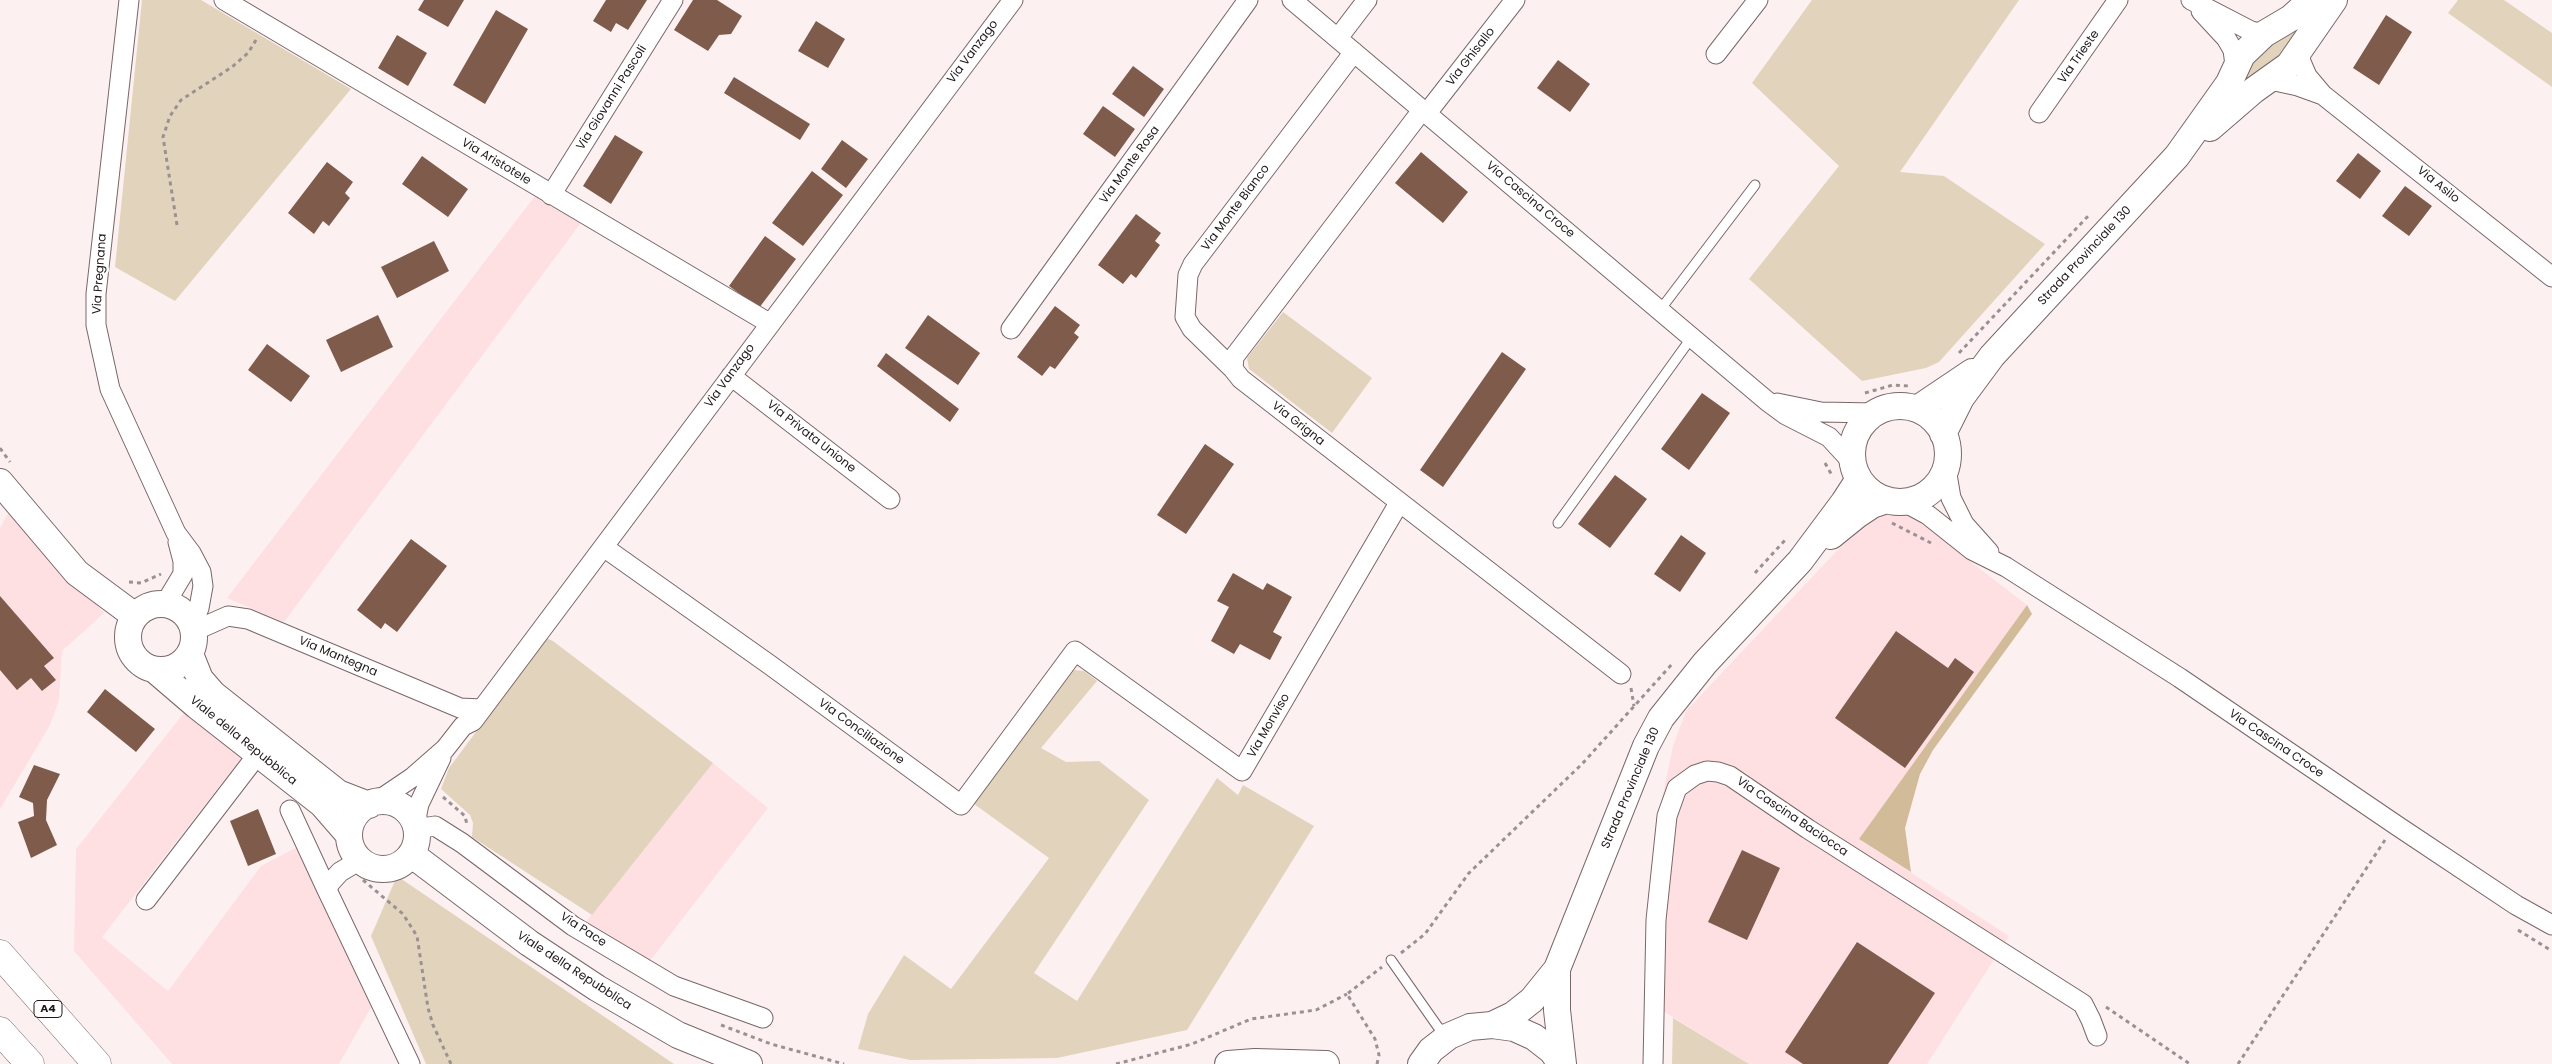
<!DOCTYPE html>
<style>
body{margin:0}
canvas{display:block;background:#fdf0f1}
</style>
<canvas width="2552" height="1064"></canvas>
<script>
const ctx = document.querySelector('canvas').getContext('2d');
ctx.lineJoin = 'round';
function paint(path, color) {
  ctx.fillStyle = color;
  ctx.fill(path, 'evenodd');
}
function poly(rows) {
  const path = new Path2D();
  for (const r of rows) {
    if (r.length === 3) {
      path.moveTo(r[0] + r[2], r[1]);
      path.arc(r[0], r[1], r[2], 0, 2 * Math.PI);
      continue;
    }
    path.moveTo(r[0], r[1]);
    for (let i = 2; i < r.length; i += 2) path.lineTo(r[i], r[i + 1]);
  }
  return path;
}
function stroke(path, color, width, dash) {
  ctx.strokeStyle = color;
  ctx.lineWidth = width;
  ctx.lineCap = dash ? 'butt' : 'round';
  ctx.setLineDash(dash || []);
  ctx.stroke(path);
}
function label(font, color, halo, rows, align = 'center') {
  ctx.font = font + ' Poppins,sans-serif';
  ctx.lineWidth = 5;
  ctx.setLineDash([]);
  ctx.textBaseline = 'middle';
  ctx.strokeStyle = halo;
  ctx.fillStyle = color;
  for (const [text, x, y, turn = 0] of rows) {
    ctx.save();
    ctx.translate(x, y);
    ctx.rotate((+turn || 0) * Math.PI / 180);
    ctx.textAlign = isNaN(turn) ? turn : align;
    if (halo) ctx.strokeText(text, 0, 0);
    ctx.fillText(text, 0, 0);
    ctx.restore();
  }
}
const built = poly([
 [538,192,583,220,284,622,227,598],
 [11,508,104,613,62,651,59,700,50,725,0,809,0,528],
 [1892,508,1909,514,2027,605,1859,839,2009,936,1927,1064,1749,1064,1650,1003,1651,882,1663,794,1673,746,1686,711,1862,524],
 [195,699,252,744,102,937,168,991,261,866,301,845,373,1004,339,1064,172,1064,74,951,76,849],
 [713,763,768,808,639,975,577,933]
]);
const green = poly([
 [142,0,201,0,351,89,175,301,115,267],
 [1812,0,2019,0,1900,172,1944,176,2045,244,1939,362,1926,368,1862,381,1749,279,1839,166,1752,83],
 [2458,0,2504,0,2552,33,2552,87,2448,13],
 [2296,27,2299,30,2285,55,2239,92,2249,62],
 [1283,312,1372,378,1332,433,1249,369,1247,358],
 [546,638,553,641,713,763,592,915,472,837,473,823,470,815,441,789,449,768],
 [1074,670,1084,671,1097,681,1041,748,1066,762,1099,761,1149,800,1034,973,1077,1001,1217,778,1238,795,1243,785,1314,826,1187,1030,1057,1058,910,1060,858,1049,868,1014,904,955,951,989,1049,858,974,804],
 [397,876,674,1064,426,1064,371,936],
 [1673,1018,1749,1064,1672,1064]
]);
const forest = poly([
 [2027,605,2032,614,1933,750,1920,774,1905,828,1911,872,1859,839]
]);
const building = poly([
 [424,0,464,0,448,27,418,10],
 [606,0,647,0,628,30,616,23,611,32,593,21],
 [693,0,717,0,742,16,731,34,719,35,708,51,674,30],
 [496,10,528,29,485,104,453,85],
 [2386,15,2412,32,2379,85,2353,68],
 [816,21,845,39,828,68,798,51],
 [397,35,427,53,408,86,378,68],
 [1558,60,1590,84,1570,112,1537,88],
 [1133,66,1164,89,1144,117,1112,94],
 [734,77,810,124,800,140,724,93],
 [1103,106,1135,129,1115,157,1083,134],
 [615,135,643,152,611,204,583,186],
 [842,140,868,159,846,188,821,169],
 [1421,152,1468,192,1443,223,1395,183],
 [2358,153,2381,171,2360,199,2336,181],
 [422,156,468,189,448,217,402,184],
 [327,162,353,182,345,193,350,198,329,226,323,221,314,234,288,213],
 [812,171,843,195,803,246,772,223],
 [2405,186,2432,206,2409,236,2382,216],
 [1136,214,1161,233,1155,241,1160,245,1136,278,1131,274,1123,284,1098,265],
 [765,236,796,259,759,308,729,286],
 [434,241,449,271,397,298,381,267],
 [1055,306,1080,325,1074,333,1079,337,1055,369,1050,366,1042,376,1017,357],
 [378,315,393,347,341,372,326,340],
 [928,315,980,353,958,385,905,348],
 [267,344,310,376,291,402,248,370],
 [1502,352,1526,369,1443,487,1420,470],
 [886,353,959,409,950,422,877,366],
 [1702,393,1730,413,1689,470,1661,449],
 [1205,444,1234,464,1186,534,1157,515],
 [1615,475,1647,499,1610,548,1578,524],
 [1681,535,1706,553,1680,592,1654,574],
 [411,539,447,566,397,632,385,623,381,629,357,610],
 [1233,573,1263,590,1267,583,1292,597,1273,632,1282,637,1270,660,1240,644,1234,654,1211,641,1229,607,1217,601],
 [0,596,54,658,44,666,56,680,42,691,31,678,17,690,0,670],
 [1896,631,1948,668,1955,658,1974,672,1905,768,1835,718],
 [105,689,155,729,136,752,87,712],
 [34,765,60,774,47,800,46,820,57,845,31,858,18,822,34,816,33,803,19,797],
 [258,809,276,854,248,866,230,821],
 [1742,850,1780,868,1747,940,1708,922],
 [1857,942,1935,993,1888,1064,1803,1064,1785,1052]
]);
const path = poly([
 [177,225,163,137,170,116,181,100,232,67,248,53,256,40],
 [1959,353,2090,214],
 [1865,393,1893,385,1910,386],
 [0,448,10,462],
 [1825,463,1833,477],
 [1892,523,1931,543],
 [1755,573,1786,539],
 [129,582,141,583,161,574],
 [1631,688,1634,706],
 [443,797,465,816,467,825],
 [363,880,403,914,417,936,428,1008,433,1025,451,1064],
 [2518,930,2552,951],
 [1401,953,1425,934,1469,873,1582,764,1673,663],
 [2106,1007,2190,1064],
 [721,1025,771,1044,844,1064],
 [1116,1064,1192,1044,1251,1019,1316,1010,1347,994],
 [1377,1064,1379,1055,1375,1039,1347,994,1382,967],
 [2238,1064,2385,840]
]);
const lane = poly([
 [1660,310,1755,185],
 [1558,523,1692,337],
 [1391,960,1438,1027,1447,1034]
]);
const street = poly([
 [129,0,96,294,96,325,110,389,176,533,191,553,201,572,203,586,199,608,192,626],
 [224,0,769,323],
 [1292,0,1767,401,1786,415,1829,437,1852,462],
 [2191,0,2251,31,2264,34],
 [2201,11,2226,38,2233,50,2235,65],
 [1338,38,1367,0],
 [1716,54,1758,0],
 [2270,80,2298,86,2323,95,2307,76,2301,62,2299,48],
 [2323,95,2552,277],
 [1423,109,1234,357,1233,369,1241,379,1621,674],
 [1427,113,1515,0],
 [2039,113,2118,0],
 [551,195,673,0],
 [1011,329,1248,0],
 [1233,369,1192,329,1185,317,1188,275,1193,264,1354,52],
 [731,376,890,499],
 [1777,403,1821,412,1874,413],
 [1946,468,1951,498,1964,524,1989,552],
 [1904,502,1928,515,1972,550,2006,567,2180,678,2396,825,2516,905,2552,925],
 [605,548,770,665,961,805,1075,651,1242,771,1399,503],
 [165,604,183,574,183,561,178,542],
 [194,631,228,616,248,619,460,708,482,709],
 [376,802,413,777,445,749,463,726,473,721,482,709,1013,0],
 [290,810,327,890],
 [415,824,419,804,441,758],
 [416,829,435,826,462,843,573,926,674,986,763,1018],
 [360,860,340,872,330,883,327,890,410,1064],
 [146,900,258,754],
 [1653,1064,1656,920,1667,816,1677,788,1695,775,1707,771,1718,772,1730,776,1808,829,2083,1004,2091,1020,2097,1036]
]);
const secondary = poly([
 [2210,128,2254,90,2289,65,2334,0],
 [1900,454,48],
 [1917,409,1972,372],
 [1943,434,1961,398,1992,356,2177,156,2229,83,2242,55,2264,34,2291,18,2311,0],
 [0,482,77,573,135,616],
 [1831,536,1857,515,1872,505,1887,500],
 [161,637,33],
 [190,654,200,679,213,694,338,793,369,805],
 [155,670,197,706,322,804,349,835],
 [383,835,34],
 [411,854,529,943,597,988,678,1035,749,1064],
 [1557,969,1557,1010,1563,1064],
 [1492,1025,1513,1015,1532,1000,1557,969,1646,746,1661,718,1705,663,1800,561,1844,502,1859,479],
 [1228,1064,1255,1062,1326,1064],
 [1421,1064,1431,1050,1449,1036,1470,1027,1492,1025,1514,1028,1534,1037,1552,1051,1561,1064]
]);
const highway = poly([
 [0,954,97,1064],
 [0,1031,30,1064]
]);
const shields = [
 [48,1009,28]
];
const shieldNames = [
 ["A4",48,1009]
];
const streetNames = [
 ["Via Vanzago",973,52,-53],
 ["Via Ghisallo",1471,57,-52],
 ["Via Trieste",2079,57,-55],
 ["Via Giovanni Pascoli",612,98,-58],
 ["Via Aristotele",496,162,31],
 ["Via Monte Rosa",1130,165,-54],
 ["Via Asilo",2438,185,39],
 ["Via Cascina Croce",1530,200,40],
 ["Via Monte Bianco",1236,208,-53],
 ["Strada Provinciale 130",2085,256,-47],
 ["Via Pregnana",100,274,-86],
 ["Via Vanzago",730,376,-54],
 ["Via Grigna",1298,424,38],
 ["Via Privata Unione",811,437,38],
 ["Via Mantegna",338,657,23],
 ["Via Monviso",1269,726,-60],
 ["Via Conciliazione",861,732,36],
 ["Viale della Repubblica",243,741,39],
 ["Via Cascina Croce",2276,744,34],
 ["Strada Provinciale 130",1631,788,-67],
 ["Via Cascina Baciocca",1792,817,34],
 ["Via Pace",583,930,33],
 ["Viale della Repubblica",574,971,33]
];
paint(built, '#fee0e2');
paint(green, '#e2d4bc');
paint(forest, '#d1bb99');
paint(building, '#7e5b4b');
stroke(lane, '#7a6769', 11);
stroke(street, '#7a6769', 21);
stroke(secondary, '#7a6769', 28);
stroke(highway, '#7a6769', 29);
stroke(path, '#9b9192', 3, [4, 4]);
stroke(lane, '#fff', 9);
stroke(street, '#fff', 19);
stroke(secondary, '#fff', 26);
stroke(highway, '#fff', 28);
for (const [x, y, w] of shields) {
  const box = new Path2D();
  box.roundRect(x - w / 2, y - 8.5, w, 17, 4);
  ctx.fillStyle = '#fff';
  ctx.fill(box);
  stroke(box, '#20191a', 1);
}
label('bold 11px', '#20191a', null, shieldNames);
label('12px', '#20191a', '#fff', streetNames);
</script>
